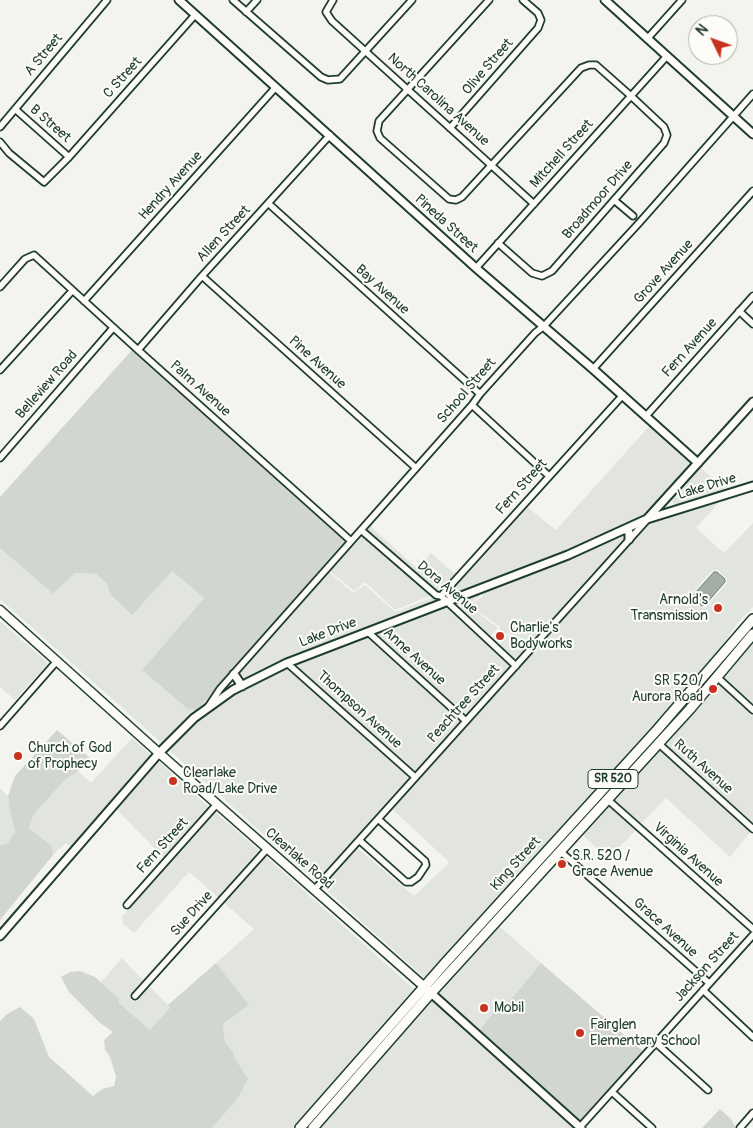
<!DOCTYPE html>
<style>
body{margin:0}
#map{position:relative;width:753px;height:1128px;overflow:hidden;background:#f4f4ef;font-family:Pangolin,sans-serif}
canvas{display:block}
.north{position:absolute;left:688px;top:15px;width:50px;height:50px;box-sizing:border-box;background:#fdfcf7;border:1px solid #a4b0a9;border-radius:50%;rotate:312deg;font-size:14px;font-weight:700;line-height:20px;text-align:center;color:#1f3d34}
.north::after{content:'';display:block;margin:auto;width:18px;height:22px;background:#c8321e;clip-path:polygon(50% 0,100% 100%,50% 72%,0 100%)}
</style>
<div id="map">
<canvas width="753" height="1128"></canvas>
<div class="north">N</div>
</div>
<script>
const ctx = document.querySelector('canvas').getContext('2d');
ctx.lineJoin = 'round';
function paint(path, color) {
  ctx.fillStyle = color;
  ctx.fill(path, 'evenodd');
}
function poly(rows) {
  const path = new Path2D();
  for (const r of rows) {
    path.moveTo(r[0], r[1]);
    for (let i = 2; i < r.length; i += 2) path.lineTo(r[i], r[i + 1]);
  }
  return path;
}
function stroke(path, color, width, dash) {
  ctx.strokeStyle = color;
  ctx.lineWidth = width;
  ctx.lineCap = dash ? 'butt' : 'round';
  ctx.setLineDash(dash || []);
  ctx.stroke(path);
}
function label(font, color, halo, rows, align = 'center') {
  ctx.font = font + ' Pangolin,sans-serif';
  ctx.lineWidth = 4;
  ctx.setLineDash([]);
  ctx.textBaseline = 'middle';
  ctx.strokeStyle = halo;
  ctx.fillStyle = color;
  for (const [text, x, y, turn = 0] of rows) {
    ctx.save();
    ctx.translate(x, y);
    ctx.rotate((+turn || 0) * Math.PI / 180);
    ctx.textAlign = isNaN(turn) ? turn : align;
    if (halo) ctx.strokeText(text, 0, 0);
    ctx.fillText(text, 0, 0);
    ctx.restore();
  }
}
const built = poly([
 [651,424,695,463,645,517,567,552,455,594,450,591,526,506,556,530],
 [699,466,727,491,680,506,674,504,670,498],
 [723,498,696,528,724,553,753,523,753,607,737,624,711,662,426,979,322,886,356,847,414,896,448,864,448,861,391,808,649,521],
 [713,570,718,570,727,579,727,583,706,607,702,608,691,600,691,598,692,593],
 [372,521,374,523,372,526,372,528,416,567,419,567,431,553,456,575,440,593,437,592,364,530],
 [624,533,626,533,627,538,516,662,526,651,525,648,508,633,497,645,490,639,500,630,500,627,470,605,482,597,482,590],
 [362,537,395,566,430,596,395,610,365,582,354,591,330,571],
 [346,539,347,541,231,672,205,707,164,745,0,599,0,548,53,594,75,573,96,574,107,584,110,594,172,571,204,598,142,670],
 [328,571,353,593,365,585,395,612,431,598,431,594,441,600,286,659,242,682,237,674],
 [480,591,480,596,468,605,498,628,490,636,452,603],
 [445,604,513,666,466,717,372,633],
 [0,621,48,663,15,700,0,687],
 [367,635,463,721,415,773,291,664],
 [508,635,524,650,515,659,499,645],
 [753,642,753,707,722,680],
 [286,666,411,777,317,882,168,749,195,720,234,692],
 [719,684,753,714,753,826,665,746],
 [132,738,153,757,72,849,66,843,53,855,52,846,29,828,34,814,65,780,77,770,91,783],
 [661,749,751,831,730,857,666,798,640,825,614,801],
 [157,760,210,808,165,859,117,810,77,854],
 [0,788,8,796,10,811,15,832,7,844,0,845],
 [610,805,637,829,608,859,583,835],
 [214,811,261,852,219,898,189,872,134,933,123,924,122,917],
 [265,856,416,991,293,1128,212,1128,220,1119,234,1057,234,1053,225,1042,223,1024,249,1005,216,963,254,929,223,902],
 [499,926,541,963,514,996,492,1014,479,1031,438,994],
 [122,958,144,981,131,996,135,999,148,985,171,1008,150,1030,119,1003,101,982],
 [434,998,577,1128,317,1128]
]);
const green = poly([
 [133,349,346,539,197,710,188,709,142,670,204,598,172,571,132,615,110,594,107,584,96,574,75,573,53,594,0,548,0,497],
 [57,730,90,758,86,765,65,780,34,814,29,828,52,846,53,855,0,920,0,845,7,844,15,832,10,811,8,796,15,776],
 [216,963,249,1005,223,1024,225,1042,234,1053,234,1057,248,1079,237,1099,212,1128,0,1128,0,1021,7,1014,20,1007,34,1019,49,1057,93,1096,102,1089,114,1086,116,1077,110,1057,105,1050,104,1040,113,1032,99,1022,69,992,61,977,70,972,80,971,95,977,119,999,119,1003,150,1030,170,1008,168,1005],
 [541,963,644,1052,579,1123,479,1031,492,1014,514,996],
 [720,1109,731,1119,736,1128,702,1128]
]);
const water = poly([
 [714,572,717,572,725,579,725,582,705,605,702,606,693,599,694,594,714,572]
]);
const minor = poly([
 [233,0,321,77,328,80,340,79,412,0],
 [333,0,326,12,332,21,534,204],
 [489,0,379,121,377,131,380,138,449,199,456,200,462,197,581,68,589,65,596,65,631,96,664,127,667,135,664,143,552,271,542,276,532,273,498,243],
 [246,12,257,0],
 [647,39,682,0],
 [15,109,69,157],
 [0,127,107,0],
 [450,128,538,28,541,20,538,13,523,0],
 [0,142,9,153,44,182,69,157,195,15],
 [614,200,633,216],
 [269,204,480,394],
 [476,268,667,56],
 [202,276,416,468],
 [0,287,25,259,34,255,138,350,351,541],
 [84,301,276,87],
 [739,311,753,324],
 [138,350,202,276,330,135],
 [593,369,753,191],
 [0,370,72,291],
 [472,405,549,476],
 [646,416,753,296],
 [0,458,113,328],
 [361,530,436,595,441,596,516,666],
 [441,596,623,395],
 [368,632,466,721],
 [287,663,415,777],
 [717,677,753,710],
 [208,707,220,689,472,405,480,394,535,333,544,326,639,223,753,94],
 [0,726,57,661],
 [658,743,753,829],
 [607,799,753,929],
 [359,840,406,882,411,882,418,877,426,865,425,861,378,819],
 [560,851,709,983],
 [315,889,646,521],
 [127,905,217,804],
 [703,990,753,1037],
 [135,996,268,848],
 [656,1043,708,1090],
 [612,1092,652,1128],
 [580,1127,753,935],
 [740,1128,753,1113]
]);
const tertiary = poly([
 [179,0,476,268,593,369,698,463],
 [605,0,753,134],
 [647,519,753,402],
 [623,530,627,530,629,532,629,539],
 [447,590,449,594,455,597],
 [234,674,242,686],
 [0,936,159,753,194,718,233,690,287,663,568,555,647,519,753,486],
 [431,993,581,1128]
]);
const secondary = poly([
 [0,610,159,753,428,990]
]);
const primary = poly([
 [300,1128,447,961,657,730,753,619],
 [313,1128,431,993,690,709,753,634]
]);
const markers = [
 [718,608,5,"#c8321e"],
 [500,636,5,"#c8321e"],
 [713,689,5,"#c8321e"],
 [18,756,5,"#c8321e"],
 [173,781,5,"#c8321e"],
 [562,864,5,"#c8321e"],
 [484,1008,5,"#c8321e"],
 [580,1033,5,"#c8321e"]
];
const shields = [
 [613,779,50]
];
const shieldNames = [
 ["SR 520",613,779]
];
const streetNames = [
 ["A Street",44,55,-50],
 ["Olive Street",488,67,-49],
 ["C Street",123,78,-48],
 ["North Carolina Avenue",438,100,42],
 ["B Street",50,124,41],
 ["Mitchell Street",562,154,-48],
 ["Hendry Avenue",171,186,-48],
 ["Broadmoor Drive",598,200,-49],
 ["Pineda Street",446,224,42],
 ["Allen Street",224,234,-47],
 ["Grove Avenue",664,272,-48],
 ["Bay Avenue",382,290,42],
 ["Fern Avenue",690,348,-48],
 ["Pine Avenue",317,363,42],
 ["Belleview Road",47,385,-49],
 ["Palm Avenue",200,389,42],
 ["School Street",467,391,-49],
 ["Fern Street",522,487,-48],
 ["Lake Drive",707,487,-17],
 ["Dora Avenue",447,588,40],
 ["Lake Drive",328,633,-21],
 ["Anne Avenue",414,657,42],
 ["Peachtree Street",464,704,-48],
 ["Thompson Avenue",359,710,42],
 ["Ruth Avenue",703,767,42],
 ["Fern Street",163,846,-48],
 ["Virginia Avenue",688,855,42],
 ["Clearlake Road",299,859,41],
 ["King Street",516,864,-48],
 ["Sue Drive",192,914,-48],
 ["Grace Avenue",665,928,42],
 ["Jackson Street",707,967,-48]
];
const poiNames = [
 ["Arnold's",708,600,"right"],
 ["Transmission",708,616,"right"],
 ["Charlie's",510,628],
 ["Bodyworks",510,644],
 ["SR 520/",703,681,"right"],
 ["Aurora Road",703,697,"right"],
 ["Church of God",28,748],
 ["of Prophecy",28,764],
 ["Clearlake",183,773],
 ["Road/Lake Drive",183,789],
 ["S.R. 520 /",572,856],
 ["Grace Avenue",572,872],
 ["Mobil",494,1008],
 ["Fairglen",590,1025],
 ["Elementary School",590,1041]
];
paint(built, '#e2e5df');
paint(green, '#d1d6d1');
paint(water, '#a3aea7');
stroke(water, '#6e8179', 1);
stroke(minor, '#1f3d34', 9);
stroke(tertiary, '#1f3d34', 11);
stroke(secondary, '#1f3d34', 11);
stroke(primary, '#1f3d34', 12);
stroke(minor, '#fdfcf7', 5.5);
stroke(tertiary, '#fdfcf7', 7);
stroke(secondary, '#fdfcf7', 8);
stroke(primary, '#fdfcf7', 9);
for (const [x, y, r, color] of markers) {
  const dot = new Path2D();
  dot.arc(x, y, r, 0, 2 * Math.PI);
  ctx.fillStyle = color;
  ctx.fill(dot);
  stroke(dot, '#fdfcf7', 2);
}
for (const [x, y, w] of shields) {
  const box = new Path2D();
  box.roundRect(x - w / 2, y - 9.5, w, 19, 4);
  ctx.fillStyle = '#fdfcf7';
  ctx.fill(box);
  stroke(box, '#1f3d34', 1);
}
label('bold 12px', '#1f3d34', null, shieldNames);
label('14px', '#1f3d34', '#fdfcf7', streetNames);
label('14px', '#1f3d34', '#fdfcf7', poiNames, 'left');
</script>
